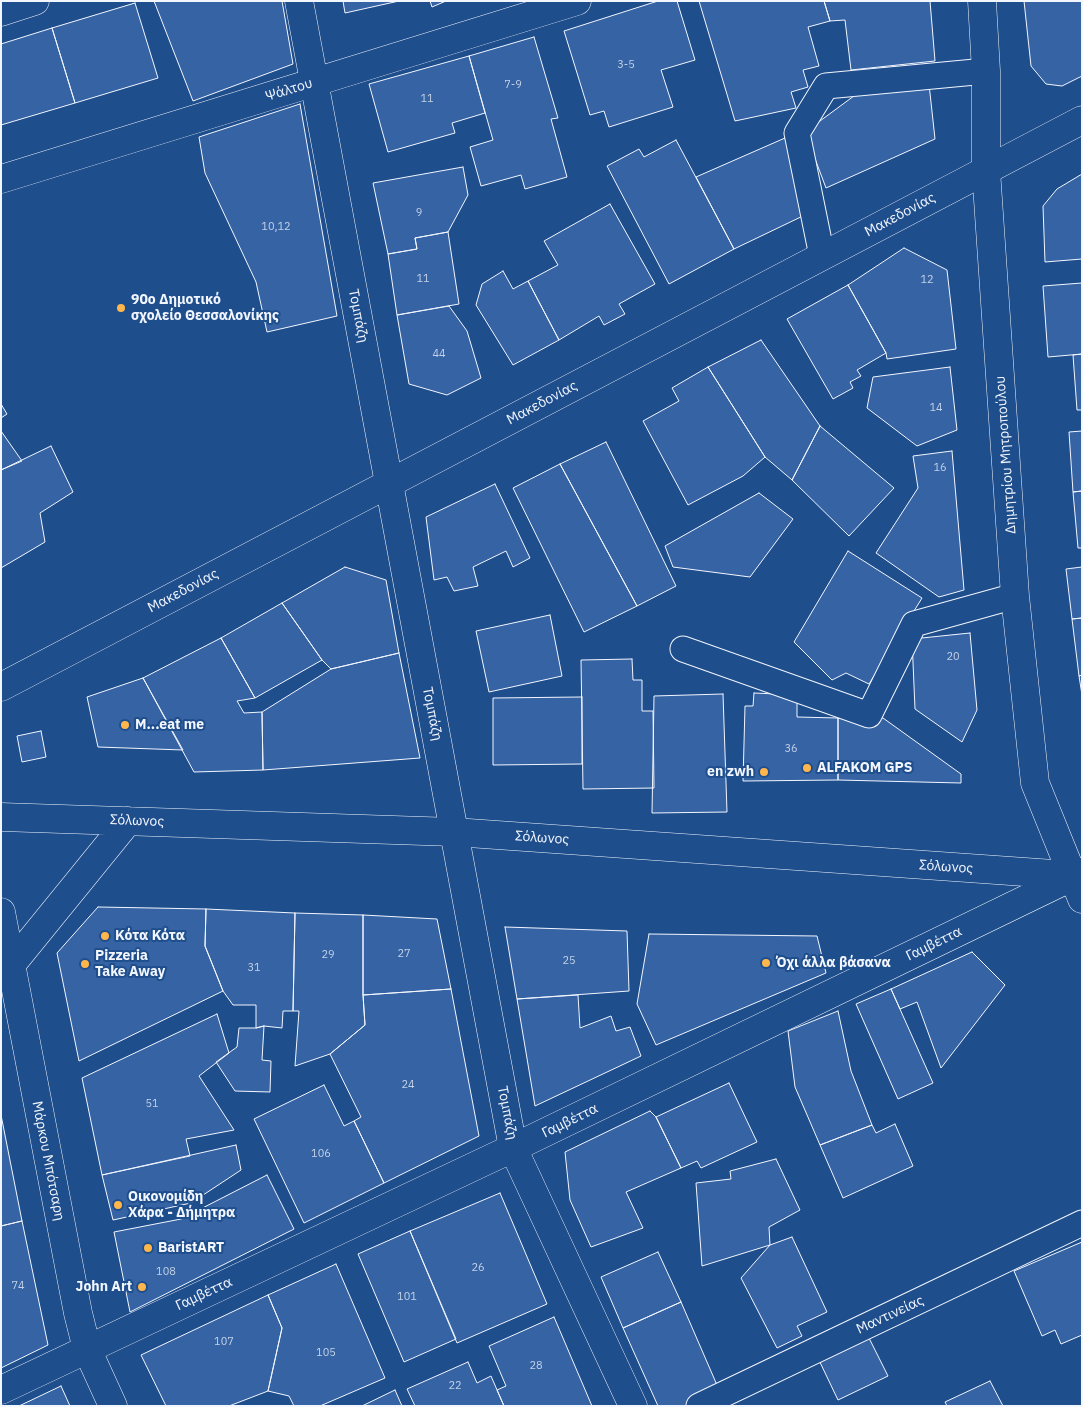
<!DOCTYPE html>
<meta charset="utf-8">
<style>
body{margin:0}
#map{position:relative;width:1083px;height:1407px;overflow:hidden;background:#1f4e8c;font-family:"IBM Plex Sans",sans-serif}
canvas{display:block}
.frame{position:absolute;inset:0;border:2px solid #f2f6ff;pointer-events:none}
</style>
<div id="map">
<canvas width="1083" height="1407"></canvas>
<div class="frame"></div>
</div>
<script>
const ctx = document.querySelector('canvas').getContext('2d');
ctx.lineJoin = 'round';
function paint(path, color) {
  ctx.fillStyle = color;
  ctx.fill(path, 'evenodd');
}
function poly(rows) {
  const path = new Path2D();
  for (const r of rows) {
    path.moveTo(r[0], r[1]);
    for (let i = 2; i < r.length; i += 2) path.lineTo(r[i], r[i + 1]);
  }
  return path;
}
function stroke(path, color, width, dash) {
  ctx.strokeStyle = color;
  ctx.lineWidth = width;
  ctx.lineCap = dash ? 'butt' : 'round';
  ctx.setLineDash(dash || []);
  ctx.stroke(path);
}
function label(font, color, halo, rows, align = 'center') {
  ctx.font = font + ' "IBM Plex Sans",sans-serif';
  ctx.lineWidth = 4;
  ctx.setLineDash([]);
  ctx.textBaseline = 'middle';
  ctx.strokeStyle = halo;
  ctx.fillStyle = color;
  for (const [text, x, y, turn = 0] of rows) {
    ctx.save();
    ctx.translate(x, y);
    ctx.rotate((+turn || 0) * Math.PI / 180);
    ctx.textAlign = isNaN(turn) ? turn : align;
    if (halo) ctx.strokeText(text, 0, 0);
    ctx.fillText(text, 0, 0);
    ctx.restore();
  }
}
const building = poly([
 [154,1,282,1,293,64,193,101,154,1],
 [343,1,399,1,345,13,343,1],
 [430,1,446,1,432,7,430,1],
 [658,1,677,1,695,60,661,70,673,107,609,127,604,111,590,115,564,31,658,1],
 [699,1,824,1,830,21,808,27,819,66,803,70,808,87,791,92,796,108,735,121,699,1],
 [824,1,930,1,935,61,851,70,845,20,830,21,824,1],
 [1024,1,1082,1,1082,76,1062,86,1046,84,1031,66,1024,1],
 [135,3,158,78,75,103,52,28,135,3],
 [52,28,75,103,1,125,1,44,52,28],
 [534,37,558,118,551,119,567,177,525,189,521,175,481,186,470,147,493,140,469,56,534,37],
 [469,56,485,113,452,123,455,133,388,152,369,84,469,56],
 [929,84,935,139,826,188,805,132,858,93,929,84],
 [300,104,337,316,267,332,256,282,205,173,199,137,300,104],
 [785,138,807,214,734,249,696,177,785,138],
 [676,140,734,249,669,284,607,166,639,149,644,157,676,140],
 [463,167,468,195,448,232,415,238,417,249,388,254,373,183,463,167],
 [1082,174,1082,259,1045,262,1043,206,1057,189,1082,174],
 [610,204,655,284,619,304,625,314,604,325,599,316,559,340,528,281,558,265,544,241,610,204],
 [448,232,459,304,397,315,388,254,417,249,415,238,448,232],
 [904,248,947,270,956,349,887,359,886,353,848,285,904,248],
 [503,271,513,289,528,281,559,340,513,365,476,305,482,284,503,271],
 [1082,283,1082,354,1048,357,1043,286,1082,283],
 [848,285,886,353,857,370,861,376,850,382,853,388,833,399,787,319,848,285],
 [449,306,467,331,481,378,447,395,409,384,397,315,449,306],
 [761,340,820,426,792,480,765,457,708,367,761,340],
 [1082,354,1082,410,1077,410,1073,355,1082,354],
 [708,367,765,457,743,476,688,505,643,421,679,401,672,388,708,367],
 [950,367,957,430,917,446,867,408,873,377,950,367],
 [1,404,7,414,1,418,1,404],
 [820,426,894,488,849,536,792,480,820,426],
 [1,431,22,461,1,470,1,431],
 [1082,431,1082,491,1073,492,1069,432,1082,431],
 [606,442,676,586,637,606,560,464,606,442],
 [51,446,73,492,40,513,45,542,1,568,1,470,51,446],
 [952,451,964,590,939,597,876,553,918,488,913,456,952,451],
 [560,464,637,606,584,632,513,488,560,464],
 [495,484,530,558,513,567,506,551,473,567,478,586,454,591,447,577,434,580,426,517,495,484],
 [1082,491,1082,548,1078,548,1073,492,1082,491],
 [759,493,793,519,750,577,673,567,665,546,759,493],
 [848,551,922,598,869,684,846,673,832,680,794,642,848,551],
 [345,567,386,580,399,653,331,669,322,660,282,603,345,567],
 [1082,567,1082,618,1072,619,1066,569,1082,567],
 [282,603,322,660,255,698,221,638,282,603],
 [550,615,562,676,489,692,476,631,550,615],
 [1082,618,1082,675,1079,676,1072,619,1082,618],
 [970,633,977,710,962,742,915,709,912,639,970,633],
 [221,638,255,698,237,701,244,713,262,712,263,770,194,772,143,678,221,638],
 [399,653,420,758,263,770,262,712,331,669,399,653],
 [632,659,633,680,642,680,642,711,653,711,654,788,583,789,581,660,632,659],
 [1082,675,1082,695,1079,676,1082,675],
 [143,678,183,750,98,747,87,697,143,678],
 [754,693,797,695,797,717,838,718,838,780,743,781,745,706,753,706,754,693],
 [723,694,727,812,652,813,654,696,723,694],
 [582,697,582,764,493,765,493,698,582,697],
 [838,718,883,718,961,774,961,783,838,780,838,718],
 [41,731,46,757,22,762,17,736,41,731],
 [98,907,206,909,205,946,223,991,79,1061,57,953,98,907],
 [206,909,295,913,293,1011,283,1011,282,1028,264,1026,256,1028,256,1005,233,1005,223,991,205,946,206,909],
 [295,913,363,915,363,995,365,1025,330,1054,295,1066,299,1011,293,1011,295,913],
 [363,915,437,919,451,989,363,995,363,915],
 [505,927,627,931,629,991,517,999,505,927],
 [649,934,817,936,826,973,656,1045,637,1004,649,934],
 [972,952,1005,985,941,1068,917,1002,900,1009,891,989,972,952],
 [451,989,479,1136,384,1183,354,1121,361,1117,330,1054,365,1025,363,995,451,989],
 [891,989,933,1083,898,1099,856,1004,891,989],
 [578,995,580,1028,611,1016,616,1031,630,1027,641,1056,535,1106,517,999,578,995],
 [838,1011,851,1071,872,1125,820,1145,795,1087,788,1031,838,1011],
 [217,1014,229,1053,199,1076,234,1130,186,1139,190,1156,102,1175,82,1078,217,1014],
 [264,1026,262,1060,271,1061,270,1092,235,1091,216,1062,237,1047,239,1028,256,1028,264,1026],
 [729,1083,757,1142,701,1168,697,1161,681,1168,656,1117,729,1083],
 [324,1085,344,1126,354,1121,384,1183,304,1223,254,1119,324,1085],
 [650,1111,656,1117,681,1168,626,1192,643,1228,591,1247,570,1200,565,1152,650,1111],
 [1,1115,22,1221,1,1226,1,1115],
 [895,1124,913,1166,843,1198,820,1145,872,1125,876,1133,895,1124],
 [236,1145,241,1170,191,1203,113,1220,102,1175,236,1145],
 [776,1159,800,1210,769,1227,770,1245,702,1266,696,1183,731,1179,730,1171,776,1159],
 [267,1175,294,1229,130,1312,114,1232,181,1219,267,1175],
 [500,1193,547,1304,457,1343,410,1231,500,1193],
 [22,1221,48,1345,1,1368,1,1226,22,1221],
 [410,1231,456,1339,404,1362,358,1254,410,1231],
 [792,1237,827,1312,797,1326,802,1336,777,1348,741,1278,770,1245,792,1237],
 [1082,1242,1082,1335,1061,1344,1055,1330,1042,1336,1014,1271,1082,1242],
 [658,1252,681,1302,623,1328,601,1277,658,1252],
 [336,1264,385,1378,320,1406,294,1406,289,1396,268,1391,282,1328,268,1295,336,1264],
 [268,1295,282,1328,268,1391,229,1406,166,1406,141,1355,268,1295],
 [681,1302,720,1392,688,1406,658,1406,623,1328,681,1302],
 [554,1317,592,1406,504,1406,497,1390,506,1386,489,1346,554,1317],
 [866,1332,888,1376,838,1400,817,1356,866,1332],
 [468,1362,477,1383,491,1376,504,1406,415,1406,407,1389,468,1362],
 [990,1381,1003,1406,947,1406,945,1402,990,1381],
 [61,1386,70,1406,19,1406,61,1386],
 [395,1390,402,1406,362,1406,395,1390]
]);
const pedestrian = poly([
 [822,256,797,133,826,86,986,71],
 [683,649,869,715,914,624,1015,596],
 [699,1406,1082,1223]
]);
const minor = poly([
 [299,1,513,1148,633,1406],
 [982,1,986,71,986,170,1015,596,1035,783,1082,899],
 [1,12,35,1],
 [1,179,577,1],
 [1,1390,513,1148,1082,872]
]);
const tertiary = poly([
 [1,687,1082,120],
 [1,817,454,832,1082,876],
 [11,965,128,821]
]);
const secondary = poly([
 [1,912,78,1313,87,1349,113,1406]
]);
const markers = [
 [121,308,5,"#ffb74d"],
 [125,725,5,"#ffb74d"],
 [807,768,5,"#ffb74d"],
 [764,772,5,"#ffb74d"],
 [105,936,5,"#ffb74d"],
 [766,963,5,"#ffb74d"],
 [85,964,5,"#ffb74d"],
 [118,1205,5,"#ffb74d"],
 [148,1248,5,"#ffb74d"],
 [142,1287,5,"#ffb74d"]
];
const numberNames = [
 ["3-5",626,65],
 ["7-9",513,85],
 ["11",427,99],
 ["9",419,213],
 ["10,12",276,227],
 ["11",423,279],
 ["12",927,280],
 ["44",439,354],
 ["14",936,408],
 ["16",940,468],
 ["20",953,657],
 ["36",791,749],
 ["27",404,954],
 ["29",328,955],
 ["25",569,961],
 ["31",254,968],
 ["24",408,1085],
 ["51",152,1104],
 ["106",321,1154],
 ["26",478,1268],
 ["108",166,1272],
 ["74",18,1286],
 ["101",407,1297],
 ["107",224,1342],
 ["105",326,1353],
 ["28",536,1366],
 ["22",455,1386]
];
const streetNames = [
 ["Ψάλτου",289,90,-17],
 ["Μακεδονίας",900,215,-28],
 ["Τομπάζη",358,316,79],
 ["Μακεδονίας",542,403,-28],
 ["Δημητρίου Μητροπούλου",1006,455,-94],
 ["Μακεδονίας",183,591,-28],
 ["Τομπάζη",432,714,79],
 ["Σόλωνος",137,821,2],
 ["Σόλωνος",542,838,4],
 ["Σόλωνος",946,867,4],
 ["Γαμβέττα",934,944,-26],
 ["Τομπάζη",507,1113,79],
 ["Γαμβέττα",570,1121,-26],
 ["Μάρκου Μπότσαρη",48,1161,79],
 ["Γαμβέττα",204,1294,-25],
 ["Μαντινείας",890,1315,-25]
];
const poiNames = [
 ["90ο Δημοτικό",131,300],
 ["σχολείο Θεσσαλονίκης",131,316],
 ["M...eat me",135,725],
 ["ALFAKOM GPS",817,768],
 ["en zwh",754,772,"right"],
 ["Κότα Κότα",115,936],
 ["Pizzeria",95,956],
 ["Take Away",95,972],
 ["Όχι άλλα βάσανα",776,963],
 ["Οικονομίδη",128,1197],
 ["Χάρα - Δήμητρα",128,1213],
 ["BaristART",158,1248],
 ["John Art",132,1287,"right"]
];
paint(building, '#3563a3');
stroke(building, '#f2f6ff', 1);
stroke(pedestrian, '#f2f6ff', 27);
stroke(minor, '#f2f6ff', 29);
stroke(tertiary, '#f2f6ff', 29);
stroke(secondary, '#f2f6ff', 29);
stroke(pedestrian, '#1f4e8c', 25);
stroke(minor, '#1f4e8c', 28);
stroke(tertiary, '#1f4e8c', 28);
stroke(secondary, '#1f4e8c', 28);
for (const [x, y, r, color] of markers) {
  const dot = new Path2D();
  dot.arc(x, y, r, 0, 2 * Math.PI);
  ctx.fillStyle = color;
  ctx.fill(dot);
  stroke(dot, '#1f4e8c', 2);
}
label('11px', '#c3d1e8', null, numberNames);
label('14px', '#f2f6ff', '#1f4e8c', streetNames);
label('bold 14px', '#f2f6ff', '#1f4e8c', poiNames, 'left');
</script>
